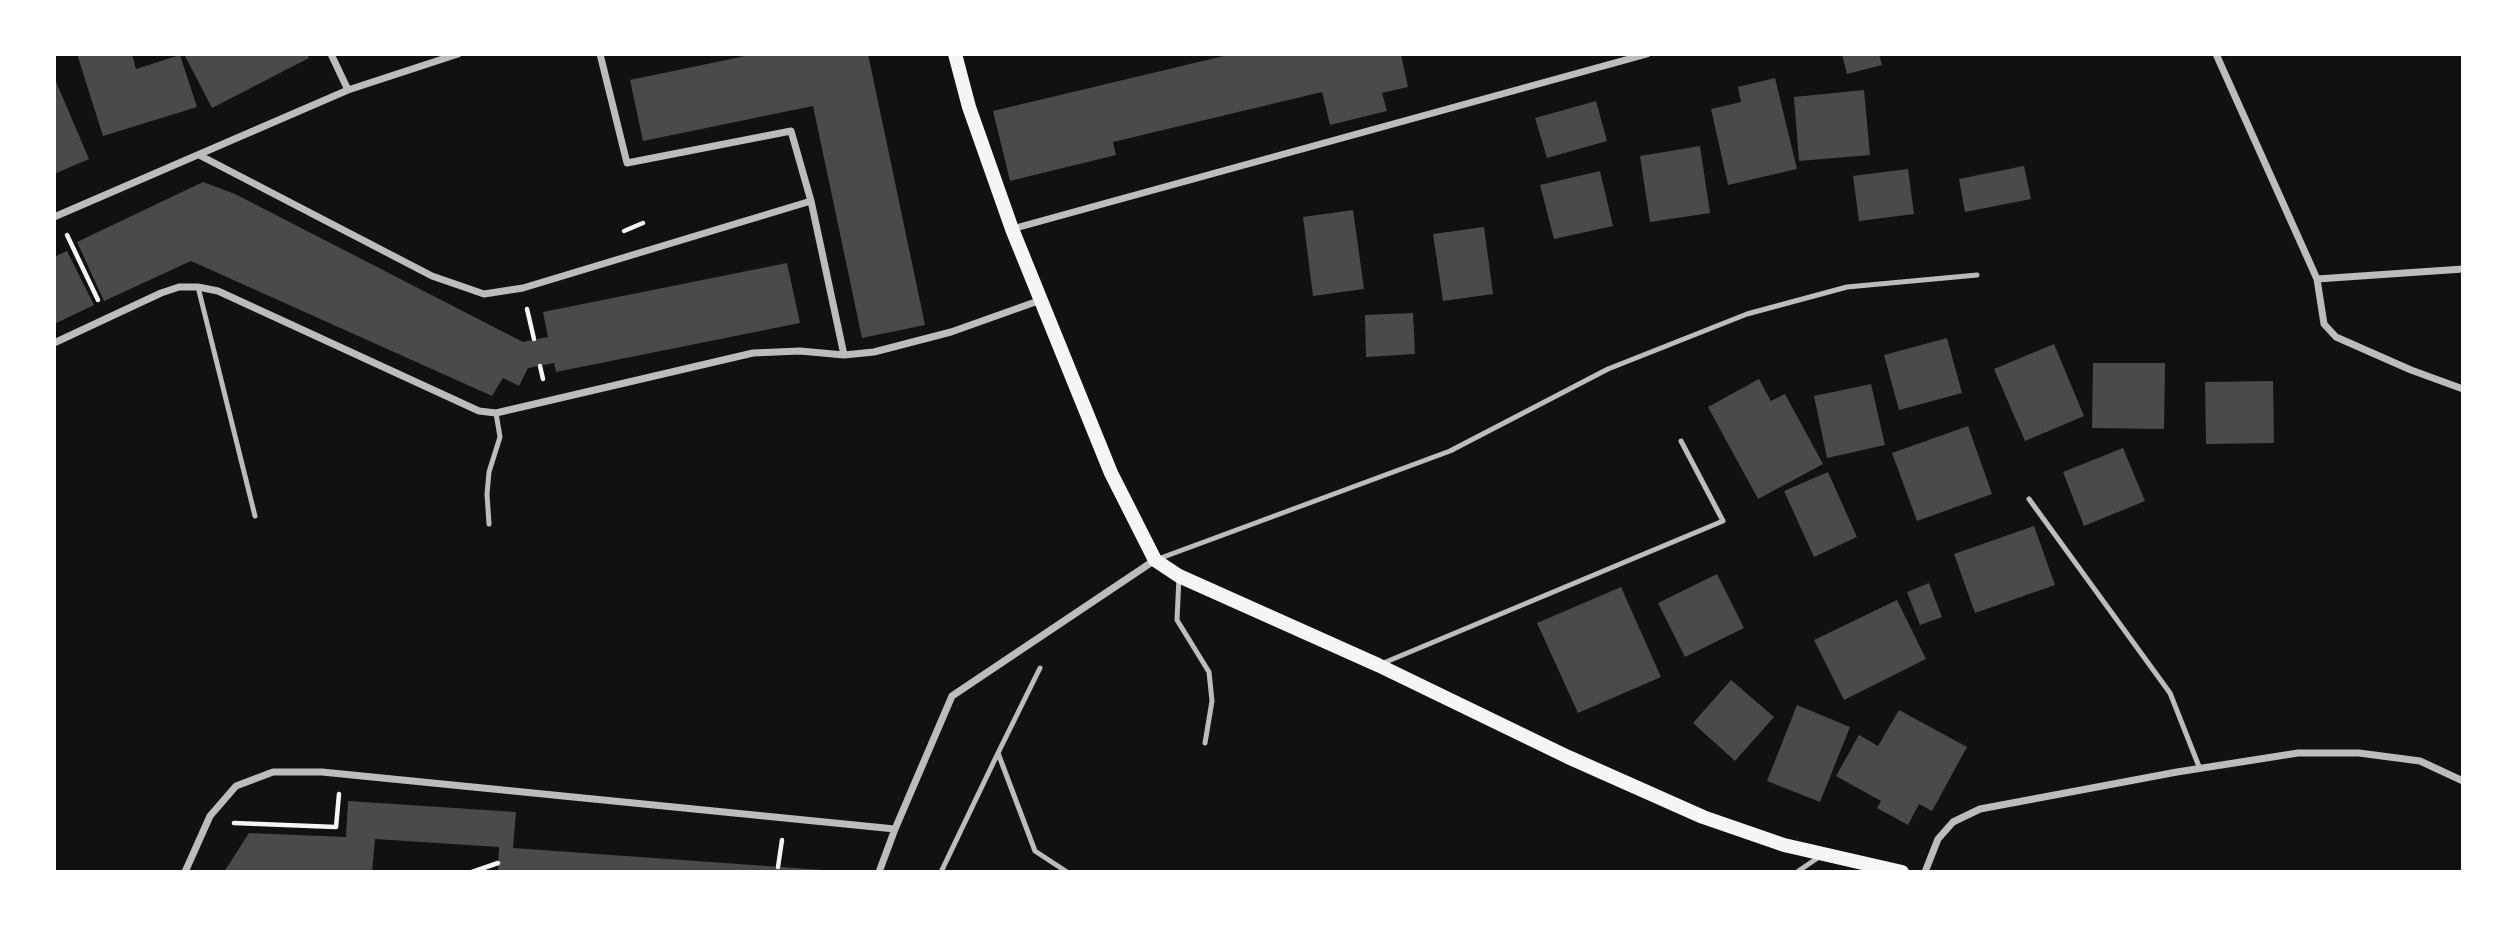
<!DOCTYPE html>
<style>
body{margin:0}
#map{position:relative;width:2517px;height:926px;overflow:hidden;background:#111;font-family:"Noto Sans",sans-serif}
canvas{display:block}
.frame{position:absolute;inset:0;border:56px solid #fff;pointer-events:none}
</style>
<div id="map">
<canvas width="2517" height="926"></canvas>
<div class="frame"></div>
</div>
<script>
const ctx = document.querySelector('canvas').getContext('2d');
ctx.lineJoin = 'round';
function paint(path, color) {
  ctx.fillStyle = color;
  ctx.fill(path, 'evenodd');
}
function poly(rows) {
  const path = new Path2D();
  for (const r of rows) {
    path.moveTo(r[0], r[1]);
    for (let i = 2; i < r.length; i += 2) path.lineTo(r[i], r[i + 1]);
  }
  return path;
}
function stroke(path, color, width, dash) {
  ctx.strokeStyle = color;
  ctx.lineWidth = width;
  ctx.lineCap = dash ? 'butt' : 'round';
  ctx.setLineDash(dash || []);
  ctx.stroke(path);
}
const building = poly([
 [77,54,132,54,136,69,180,55,197,107,103,136],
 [184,54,307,54,309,58,212,108],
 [755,54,868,54,925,325,862,338,813,106,643,141,630,80],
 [1232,54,1401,54,1408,87,1382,93,1387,111,1330,125,1322,92,1113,142,1116,155,1010,181,993,111],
 [1842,54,1879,54,1882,65,1847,74],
 [54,77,89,159,54,174],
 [1775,78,1797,169,1728,185,1711,109,1741,102,1738,87],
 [1864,90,1870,155,1799,161,1794,97],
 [1596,101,1607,141,1547,158,1535,118],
 [1700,146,1710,213,1650,222,1640,156],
 [2024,166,2031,199,1965,212,1959,179],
 [1908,169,1914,214,1859,221,1853,176],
 [1600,171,1613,226,1554,239,1540,185],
 [203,182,235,194,523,342,548,337,543,312,787,263,800,323,556,372,554,363,528,368,519,386,503,378,492,396,191,261,104,301,77,242],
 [1353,210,1364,289,1313,296,1303,217],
 [1484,227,1493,294,1443,301,1433,234],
 [67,251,94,305,54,324,54,257],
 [1413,313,1415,354,1366,357,1365,315],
 [1947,338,1962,393,1899,410,1884,355],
 [2054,344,2084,416,2025,441,1994,369],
 [2093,363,2165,363,2164,429,2092,428],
 [1759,379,1771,401,1785,394,1823,464,1758,499,1708,407],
 [2273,381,2274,443,2206,444,2205,382],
 [1871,384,1885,445,1827,458,1814,396],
 [1968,426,1992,494,1917,521,1892,453],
 [2123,448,2145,501,2084,526,2063,472],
 [1828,472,1857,537,1814,557,1784,491],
 [2034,526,2055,585,1975,613,1954,554],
 [1717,574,1744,628,1685,657,1658,603],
 [1929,583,1942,617,1920,625,1907,592],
 [1621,587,1661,677,1578,713,1537,623],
 [1897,600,1926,659,1844,700,1814,640],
 [1731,680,1774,717,1735,761,1693,723],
 [1797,705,1850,727,1820,802,1767,781],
 [1899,710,1967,747,1932,811,1919,804,1908,825,1877,808,1881,801,1836,776,1859,735,1878,746],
 [348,801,516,812,513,848,823,870,823,872,498,872,499,847,375,839,372,872,224,872,249,833,346,837]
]);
const path = poly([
 [624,231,643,223],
 [67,235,98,300],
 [527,309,534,339],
 [540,366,543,379],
 [234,823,336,827,339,794],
 [778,867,782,840],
 [472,872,498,863]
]);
const service = poly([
 [198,287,255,516],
 [2029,499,2170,693,2200,769],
 [489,524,487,494,489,472,500,437,496,413],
 [1158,559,1450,451,1608,369,1747,314,1847,287,1977,275],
 [1179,577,1177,620,1209,672,1212,701,1205,743],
 [1381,664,1723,521,1681,441],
 [1040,668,998,753,1035,851,1067,872],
 [941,872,998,753],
 [1797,872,1819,857]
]);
const minor = poly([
 [331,54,348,90],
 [600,54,627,163,791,131,811,201,844,355],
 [2216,54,2317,279,2324,324,2336,337,2411,370,2463,389],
 [199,155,432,276,484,294,523,288,811,201],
 [54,217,348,90,458,54],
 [1012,229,1647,54],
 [2317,279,2463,269],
 [54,343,161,293,179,287,198,287,218,291,479,411,496,413,753,353,800,351,844,355,874,352,951,332,1041,300],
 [185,872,210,816,236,786,273,772,322,772,895,829],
 [879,872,895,829,952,696,1155,560],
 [1925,872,1938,839,1953,822,1980,809,2177,772,2298,753,2359,753,2420,761,2463,781]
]);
const secondary = poly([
 [955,54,969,107,1012,229,1111,473,1155,560,1179,576,1378,665,1568,757,1703,817,1784,845,1902,872]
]);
paint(building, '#4a4a4a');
stroke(path, '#f5f5f5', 4.5);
stroke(service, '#bcbcbc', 5);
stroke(minor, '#bcbcbc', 7);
stroke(secondary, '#f5f5f5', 14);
</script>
